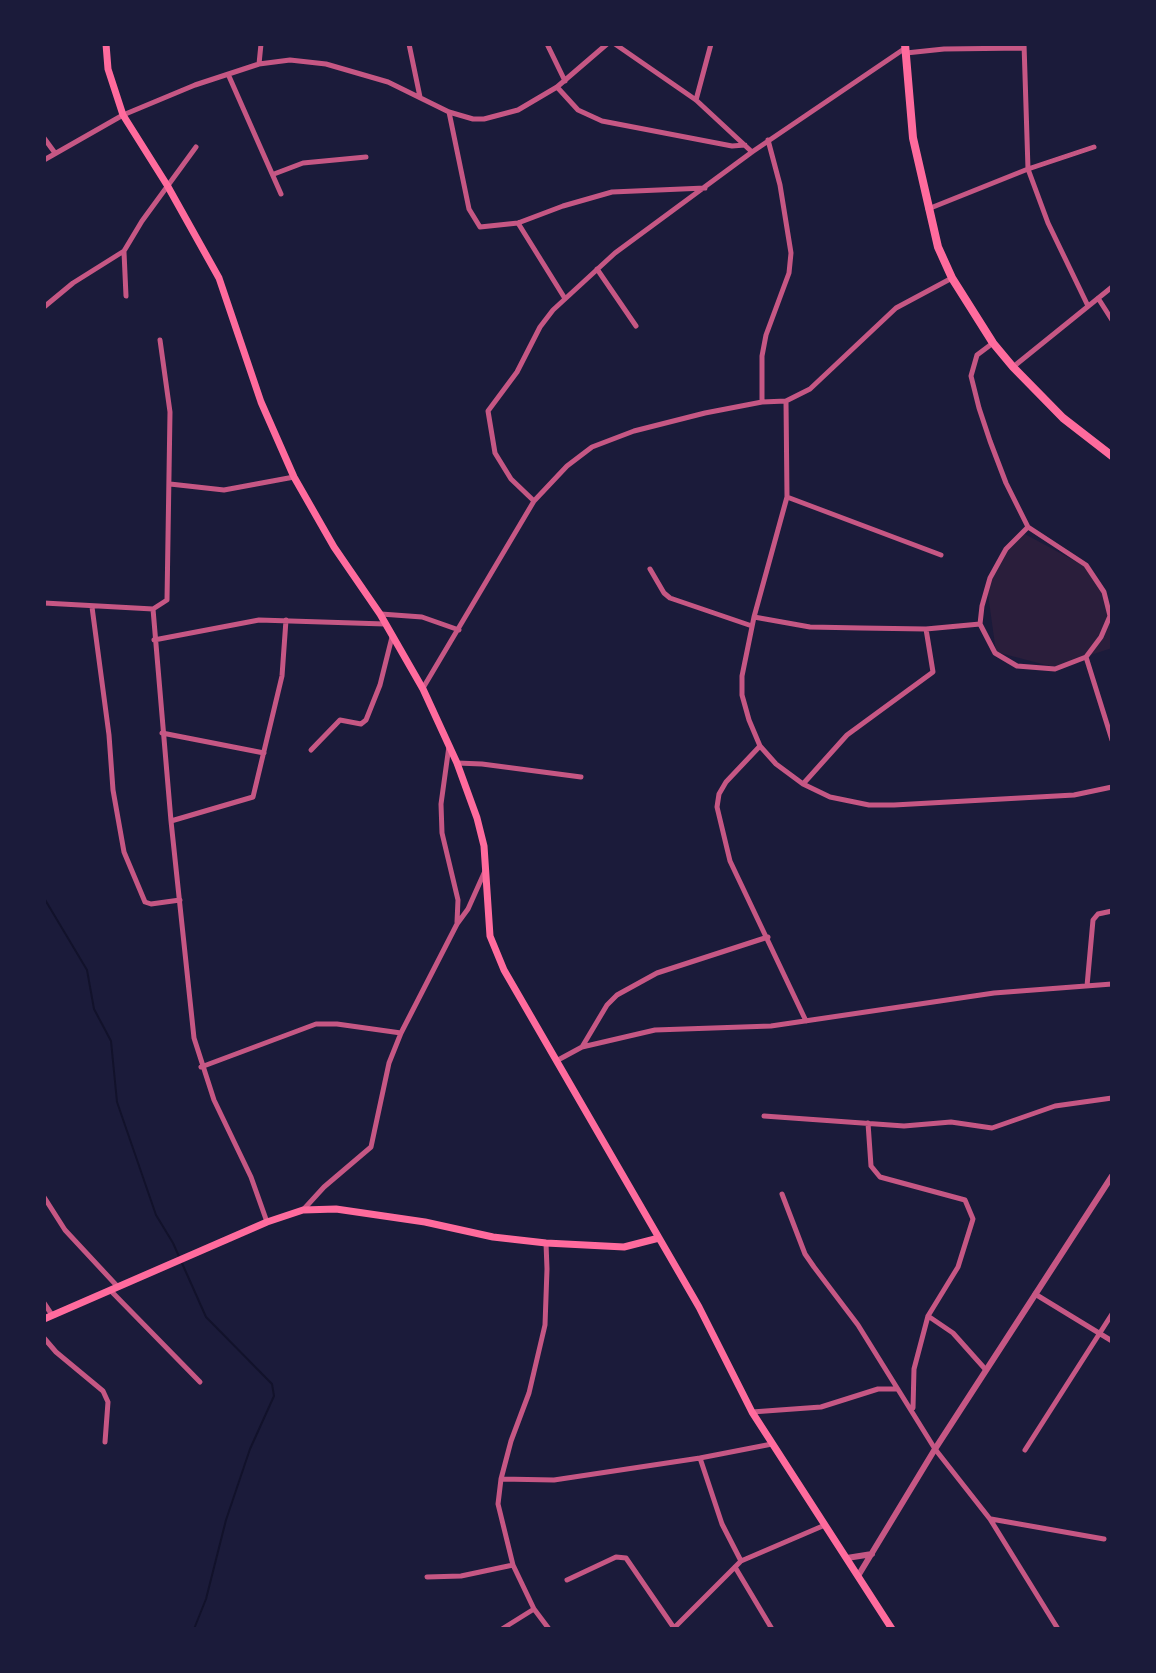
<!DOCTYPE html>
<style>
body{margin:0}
#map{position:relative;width:1156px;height:1673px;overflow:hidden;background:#1b1b3a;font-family:"Libre Baskerville",serif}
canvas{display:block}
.frame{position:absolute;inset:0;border:46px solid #1b1b3a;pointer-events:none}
</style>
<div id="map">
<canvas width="1156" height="1673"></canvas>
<div class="frame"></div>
</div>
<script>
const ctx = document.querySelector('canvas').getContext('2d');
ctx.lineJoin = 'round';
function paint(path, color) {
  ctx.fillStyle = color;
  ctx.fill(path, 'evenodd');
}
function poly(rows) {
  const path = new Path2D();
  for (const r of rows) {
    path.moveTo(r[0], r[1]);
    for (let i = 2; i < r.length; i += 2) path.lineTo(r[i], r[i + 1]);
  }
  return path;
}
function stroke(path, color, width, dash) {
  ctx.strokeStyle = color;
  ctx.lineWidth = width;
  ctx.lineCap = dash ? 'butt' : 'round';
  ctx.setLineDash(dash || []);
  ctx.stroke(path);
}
const green = poly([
 [1023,533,1086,567,1103,593,1112,627,1112,648,1054,667,996,652,987,587,1007,549]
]);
const stream = poly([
 [44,898,87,970,94,1009,111,1041,117,1102,156,1215,173,1243,206,1317,272,1384,274,1396,250,1449,226,1520,206,1599,194,1629]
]);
const minor = poly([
 [409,44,420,97],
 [547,44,565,81],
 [615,44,696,100,752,152],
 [1024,44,1028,169,1048,223,1088,306],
 [906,53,944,49,1024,48],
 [259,64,261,44],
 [228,74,281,194],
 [557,87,578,110,602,121,732,146,745,145],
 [696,100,711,44],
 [449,112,469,209,480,227,518,223,563,206,612,192,705,188],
 [44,138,55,153],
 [44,160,123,115,195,85,259,64,290,60,326,64,388,82,449,112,473,119,484,119,518,110,557,87,607,44],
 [274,174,303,163,366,157],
 [928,209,1028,169,1094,147],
 [518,223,564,297],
 [124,252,126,296],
 [597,269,636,326],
 [1098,298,1112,320],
 [44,307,73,283,124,251,142,221,196,147],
 [993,343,977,355,971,376,979,408,990,441,1006,483,1028,527],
 [1013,367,1112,287],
 [786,401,787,497,754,617,810,627,861,628,926,629,980,624],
 [762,402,762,356,766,335,789,273,791,253,780,185,768,140],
 [170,484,224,490,294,477],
 [787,497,941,555],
 [534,501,511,479,495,453,488,411,517,372,540,327,553,310,615,253,752,152,904,49],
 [1028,527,1086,565,1104,592,1110,616,1101,637,1086,657,1055,669,1017,666,995,653,980,624,982,606,990,578,1006,549,1028,527],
 [650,569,664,593,670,598,752,626],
 [44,603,153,609,167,600,170,412,160,340],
 [92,607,109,735,113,790,124,852,145,902,151,904,180,900],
 [153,609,171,821],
 [381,614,422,617,459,630],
 [754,617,742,676,742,695,749,720,760,746,776,764,803,784,830,797,869,805,894,805,1074,795,1112,787],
 [154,640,259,620,385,624],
 [1086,657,1112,740],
 [423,688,534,501,567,466,592,447,634,431,705,413,762,402,786,401,810,389,896,308,952,278],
 [162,733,264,753],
 [449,746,441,804,442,833,458,900,457,922],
 [760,746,726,782,719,794,717,807,730,861,806,1021],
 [311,750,340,720,361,724,366,720,380,685,392,637],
 [457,763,482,764,581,777],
 [803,784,847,735,933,672,926,629],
 [1087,986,1093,920,1098,914,1112,911],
 [582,1047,607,1005,617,995,657,973,768,937],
 [558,1060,582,1047,655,1030,771,1026,994,993,1112,984],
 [201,1067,316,1024,337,1024,401,1033],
 [764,1116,904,1126,951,1122,992,1128,1055,1106,1112,1098],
 [868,1123,871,1166,880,1177,965,1200,973,1219,958,1267,928,1316,914,1369,913,1408],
 [782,1194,805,1254,814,1267,858,1325,935,1449,990,1519,1058,1629],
 [44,1197,65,1230,118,1287],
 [303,1210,324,1187,371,1147,389,1063,401,1033,457,924,468,909,485,871],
 [267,1222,251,1177,214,1100,194,1038,171,821,253,797,282,676,286,620],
 [546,1243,547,1269,545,1325,529,1393,511,1441,501,1479,498,1504,513,1565,534,1609,549,1629],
 [110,1290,200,1382],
 [1035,1294,1112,1341],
 [44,1303,52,1315],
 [928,1316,953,1333,986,1370],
 [44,1338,56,1352,103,1391,108,1402,105,1442],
 [752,1412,821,1407,878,1389,897,1389],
 [1025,1450,1112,1314],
 [501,1479,554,1480,700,1458],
 [991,1519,1104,1539],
 [741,1561,722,1524,700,1458,772,1444],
 [735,1567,772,1629],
 [427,1577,461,1576,513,1565],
 [567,1580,616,1557,626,1558,674,1628],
 [502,1629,534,1609],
 [673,1629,741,1561,825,1525]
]);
const tertiary = poly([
 [847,1558,872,1554],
 [858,1576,935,1449,1112,1176]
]);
const secondary = poly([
 [106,44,108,69,123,115,167,185,219,278,261,402,294,477,334,547,380,614,423,689,457,763,477,818,484,846,490,936,504,970,699,1307,752,1412,892,1629],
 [44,1319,267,1222,303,1210,336,1209,425,1222,493,1237,546,1243,624,1247,659,1238]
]);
const trunk = poly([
 [905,44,913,138,938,247,952,278,993,343,1013,367,1063,418,1112,456]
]);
paint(green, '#2a1e3b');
stroke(stream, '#12122b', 2);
stroke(minor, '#c65784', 5);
stroke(tertiary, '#c65784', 6);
stroke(secondary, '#ff6b9d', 7);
stroke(trunk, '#ff6b9d', 8);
</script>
